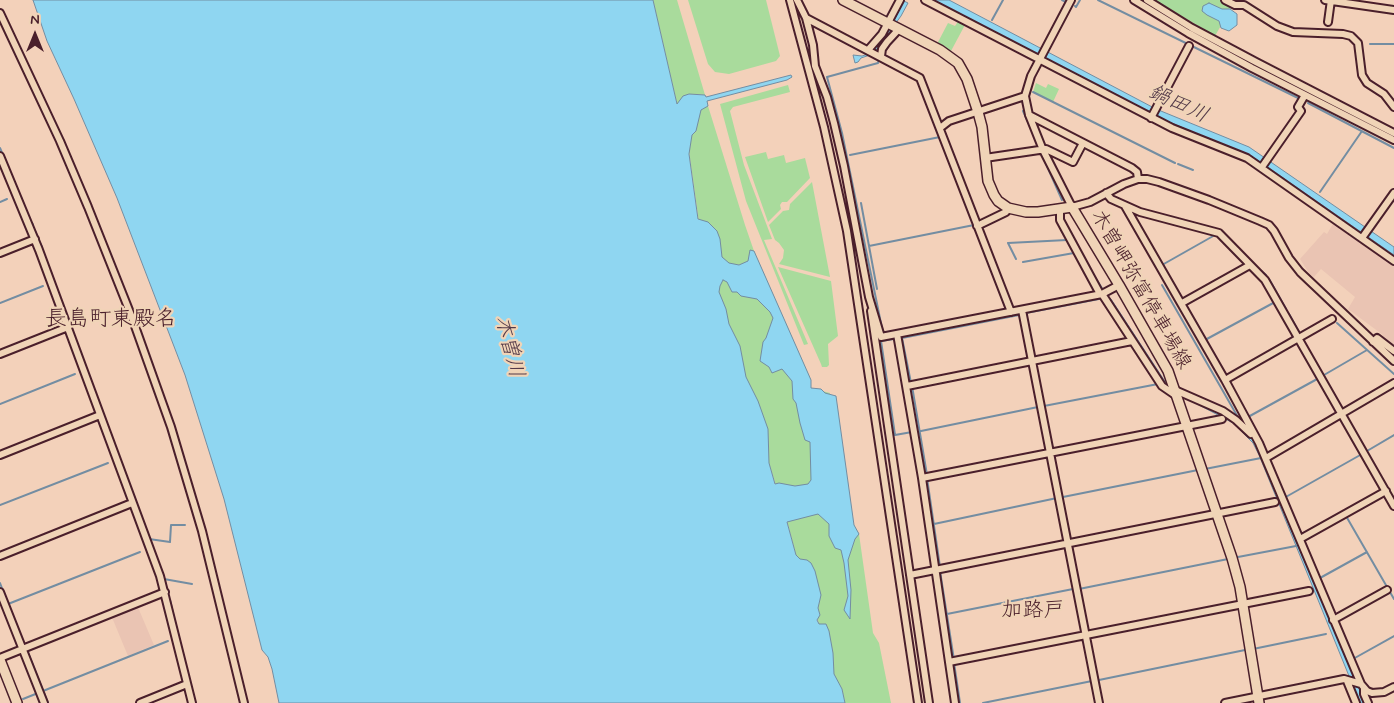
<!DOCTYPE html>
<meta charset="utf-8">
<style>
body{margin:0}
#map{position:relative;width:1394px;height:703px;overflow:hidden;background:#f3d1ba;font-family:Mynerve,sans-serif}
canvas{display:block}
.north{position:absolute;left:10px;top:10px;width:50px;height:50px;-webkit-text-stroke:4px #f0d4b7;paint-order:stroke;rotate:0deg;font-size:14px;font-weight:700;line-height:20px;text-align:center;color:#4a1f2b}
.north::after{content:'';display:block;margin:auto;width:18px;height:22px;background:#4a1f2b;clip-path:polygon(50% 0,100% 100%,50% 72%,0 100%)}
</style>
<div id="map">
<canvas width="1394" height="703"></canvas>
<div class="north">N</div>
</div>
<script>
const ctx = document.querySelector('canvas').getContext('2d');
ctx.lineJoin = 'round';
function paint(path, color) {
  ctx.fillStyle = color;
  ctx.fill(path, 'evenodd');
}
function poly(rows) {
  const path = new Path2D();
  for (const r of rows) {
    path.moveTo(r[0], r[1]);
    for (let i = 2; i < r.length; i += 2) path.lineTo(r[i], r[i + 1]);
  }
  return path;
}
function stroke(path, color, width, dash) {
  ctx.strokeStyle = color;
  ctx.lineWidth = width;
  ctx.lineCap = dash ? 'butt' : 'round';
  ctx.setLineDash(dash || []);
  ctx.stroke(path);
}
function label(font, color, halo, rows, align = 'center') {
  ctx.font = font + ' Mynerve,"Klee One",sans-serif';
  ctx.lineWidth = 4.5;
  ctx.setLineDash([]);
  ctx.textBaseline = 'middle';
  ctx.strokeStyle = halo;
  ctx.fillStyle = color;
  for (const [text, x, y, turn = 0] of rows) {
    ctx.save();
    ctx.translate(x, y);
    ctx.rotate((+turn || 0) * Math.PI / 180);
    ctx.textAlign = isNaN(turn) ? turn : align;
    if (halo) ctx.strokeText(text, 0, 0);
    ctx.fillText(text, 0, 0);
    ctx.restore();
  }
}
const built = poly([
 [1334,222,1394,263,1394,344,1391,345,1380,338,1383,335,1348,309,1355,297,1321,269,1314,277,1309,273,1300,259,1324,232,1327,234],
 [137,605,154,645,128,656,111,615]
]);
const green = poly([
 [653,0,677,0,705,95,689,94,677,104],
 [688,0,766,0,780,56,776,61,729,74,715,72,708,64],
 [1155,0,1220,0,1232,6,1215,36],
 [959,20,966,23,951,51,937,44,948,23,955,26],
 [1036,83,1046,88,1048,84,1059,89,1053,102,1033,92],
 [788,85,790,92,733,107,730,111,744,165,772,239,764,240,808,344,804,345,746,201,720,104],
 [708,106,745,225,754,251,811,380,811,388,830,393,821,483,778,492,704,258,684,116],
 [766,152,768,159,784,155,786,163,805,158,810,178,787,202,782,202,780,205,781,209,768,222,745,157],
 [812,182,830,277,779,264,783,258,784,250,779,243,775,240,769,225,783,211,789,210,790,204],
 [778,267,831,281,838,336,828,344,829,365,827,367,822,367,821,364],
 [807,508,854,525,859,534,873,633,879,643,891,703,845,703,842,689,835,679,800,559,796,555,786,517]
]);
const water = poly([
 [33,0,653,0,677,104,683,96,689,94,705,95,706,97,791,75,792,77,787,80,707,101,708,106,701,110,696,131,692,135,689,154,698,219,708,222,717,231,720,239,722,257,729,263,739,265,748,261,750,250,754,251,811,380,811,388,821,389,825,393,836,396,854,525,859,534,855,539,848,560,851,590,850,619,844,610,848,596,844,563,841,550,835,548,829,536,829,524,818,514,787,522,796,555,800,559,807,560,811,563,815,571,821,595,818,608,820,615,817,620,819,624,826,624,829,631,833,653,834,674,842,689,845,703,279,703,272,669,268,657,262,650,224,499,185,375,117,198,74,99,47,41,33,0],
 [723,280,727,282,732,292,737,292,741,296,757,299,770,312,773,318,766,338,763,342,760,361,769,367,772,373,782,369,792,381,793,399,796,403,800,423,805,440,810,442,811,480,808,484,795,486,779,483,775,484,769,463,768,429,758,401,746,377,740,346,729,324,726,309,719,292,720,286,723,280],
 [932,0,949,0,1156,109,1249,147,1394,247,1394,255,1256,159,1160,118,932,0],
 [904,1,908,3,901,16,873,54,861,58,858,62,855,63,853,55,862,56,871,53,889,30,904,1],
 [1209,3,1222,9,1230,9,1237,14,1237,25,1229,31,1221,28,1219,21,1207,15,1202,11,1203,6,1209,3],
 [1102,290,1111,299,1168,386,1173,390,1223,413,1248,433,1256,442,1365,703,1360,703,1259,455,1253,443,1233,423,1167,388,1102,290]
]);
const stream = poly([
 [1062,0,1066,2],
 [1098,0,1298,98],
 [1348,0,1358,2],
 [1075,6,1076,7,1080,0],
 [992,20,1003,0],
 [1370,44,1394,44],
 [879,59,878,63,827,77,842,133,883,333],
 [1033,92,1175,163],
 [1308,103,1394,148],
 [1023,111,1033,133],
 [0,148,3,155],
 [850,155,940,137],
 [1043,157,1062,200],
 [1178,164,1193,170],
 [9,169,11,175],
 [14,181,17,189],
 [957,181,990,267],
 [1320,192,1362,131],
 [21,197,26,210],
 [0,202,7,199],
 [861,203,877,289],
 [28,215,30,219],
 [32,223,33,225],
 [35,231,38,238],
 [40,243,42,247],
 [869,246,974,225],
 [43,253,48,266],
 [1016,259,1008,243,1067,240],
 [1023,262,1074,253],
 [1088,266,1103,290],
 [1164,267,1162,265,1215,235],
 [991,270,1006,309],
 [1260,270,1266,275],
 [51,272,54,282],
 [1168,275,1182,299],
 [1269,279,1286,309],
 [1162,285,1239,419],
 [56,287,59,295],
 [61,301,65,310],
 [0,303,43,286],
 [1185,304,1198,326],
 [1026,313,1104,298],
 [1289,314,1300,334],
 [67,317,77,343],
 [1337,323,1394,374],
 [894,339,881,341,895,435,912,432],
 [1205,340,1275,302],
 [79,350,86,368],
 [1324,375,1367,350],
 [89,377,93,388],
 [911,383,902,338,1019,315],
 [912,386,927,475],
 [98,399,102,410],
 [0,404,75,374],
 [1044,406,1158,384],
 [1248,417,1319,378],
 [921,431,1038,407],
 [1367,451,1394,435],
 [1205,469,1261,458],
 [927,478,940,567],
 [1063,497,1198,470],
 [1284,498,1362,454],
 [0,505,108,463],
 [1346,516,1394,599],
 [934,524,1057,498],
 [149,539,170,542,171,525,185,525],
 [1238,557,1296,546],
 [940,571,954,660],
 [164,578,167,590],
 [1320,578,1367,552],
 [164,579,192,584],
 [0,583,8,604],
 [1079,589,1228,559],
 [170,600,176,627],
 [8,604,140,552],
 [947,614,1073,589],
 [178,633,185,664],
 [1253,649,1326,634],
 [27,650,48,703],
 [1353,659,1394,636],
 [954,663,960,703],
 [1099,680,1245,650],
 [43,691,168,641],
 [23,699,38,693],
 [983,703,1092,681]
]);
const minor = poly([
 [790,0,824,127,847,231,918,703],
 [797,0,806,18,813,45,815,66,827,97,834,123,844,166,869,297,881,337,1102,294,1119,285],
 [925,0,1172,128,1247,158,1394,261],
 [1071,0,1031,76,1025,96,1029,115,1043,150,1072,207,1090,202,1124,184,1138,179,1147,179,1159,182,1209,200,1260,221,1269,225,1274,231,1289,258,1300,272,1394,361],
 [1134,0,1188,33,1252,68,1394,140],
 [1147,0,1192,28,1256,62,1394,133],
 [1225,0,1235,5,1244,5,1277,26,1293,32,1343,34,1351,36,1358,43,1362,75,1367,83,1384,94,1394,107],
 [1325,0,1394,10],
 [0,13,60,141,88,207,131,315,171,427,202,531,244,703],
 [806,18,920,78,1011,312],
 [1328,22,1331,0],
 [868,50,882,34,900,0],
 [881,56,882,49,887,42,899,29],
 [1029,115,1132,168,1137,172,1138,179],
 [1151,118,1189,46],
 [940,128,949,121,1025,96],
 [0,156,39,250,160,576,192,703],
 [985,158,1046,149,1073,162,1083,143],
 [1262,167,1301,111,1298,107,1305,95],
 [1106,193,1111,199,1140,212,1219,233,1265,280,1394,506],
 [1125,206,1225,380,1259,443,1361,684],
 [1060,209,1060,220,1100,294],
 [977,226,1006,212,1008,208],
 [1362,238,1394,193],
 [0,253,35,239],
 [1102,294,1162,386,1178,397],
 [1182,303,1250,265],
 [1022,310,1099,703],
 [871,311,929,703],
 [897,334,922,478,955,703],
 [1373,342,1377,338,1394,351],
 [0,354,68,327],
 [1225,380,1332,319],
 [907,386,1132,341],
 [1175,390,1223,411,1236,420,1251,434],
 [0,455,100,415],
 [1266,458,1394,383],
 [922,478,1222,419],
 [1300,539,1386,491],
 [0,556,132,503],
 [910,575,1275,502],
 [0,592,44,703],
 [1333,620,1387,590],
 [0,658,165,592],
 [949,662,1309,591],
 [1347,681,1356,703],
 [1364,688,1364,694,1368,703],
 [140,703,187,684],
 [1225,703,1344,679,1361,684,1367,691,1372,693,1384,692,1394,687]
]);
const major = poly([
 [843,0,940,50,958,63,967,79,978,112,982,127,988,181,994,195,998,201,1008,208,1026,212,1038,212,1072,207,1119,285,1168,371,1232,558,1240,587,1259,703],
 [0,660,17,703]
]);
const streetNames = [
 ["木曽岬弥富停車場線",1140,290,60]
];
const waterNames = [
 ["鍋田川",1178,105,25],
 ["木曽川",508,347,76]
];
const neighbourhoodNames = [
 ["加路戸",1033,612]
];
const quarterNames = [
 ["長島町東殿名",111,320]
];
paint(built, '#eac4b3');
paint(green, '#a9db9c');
paint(water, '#8fd6f1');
stroke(water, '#738da2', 1);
stroke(stream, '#738da2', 2);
stroke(minor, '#4a1f2b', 10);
stroke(major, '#4a1f2b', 12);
stroke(minor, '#f0d4b7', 6);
stroke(major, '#f0d4b7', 9);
label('20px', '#4a1f2b', '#f0d4b7', streetNames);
label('italic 21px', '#543a49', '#f0d4b7', waterNames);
label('21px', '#4a1f2b', '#f0d4b7', neighbourhoodNames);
label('22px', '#4a1f2b', '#f0d4b7', quarterNames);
</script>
